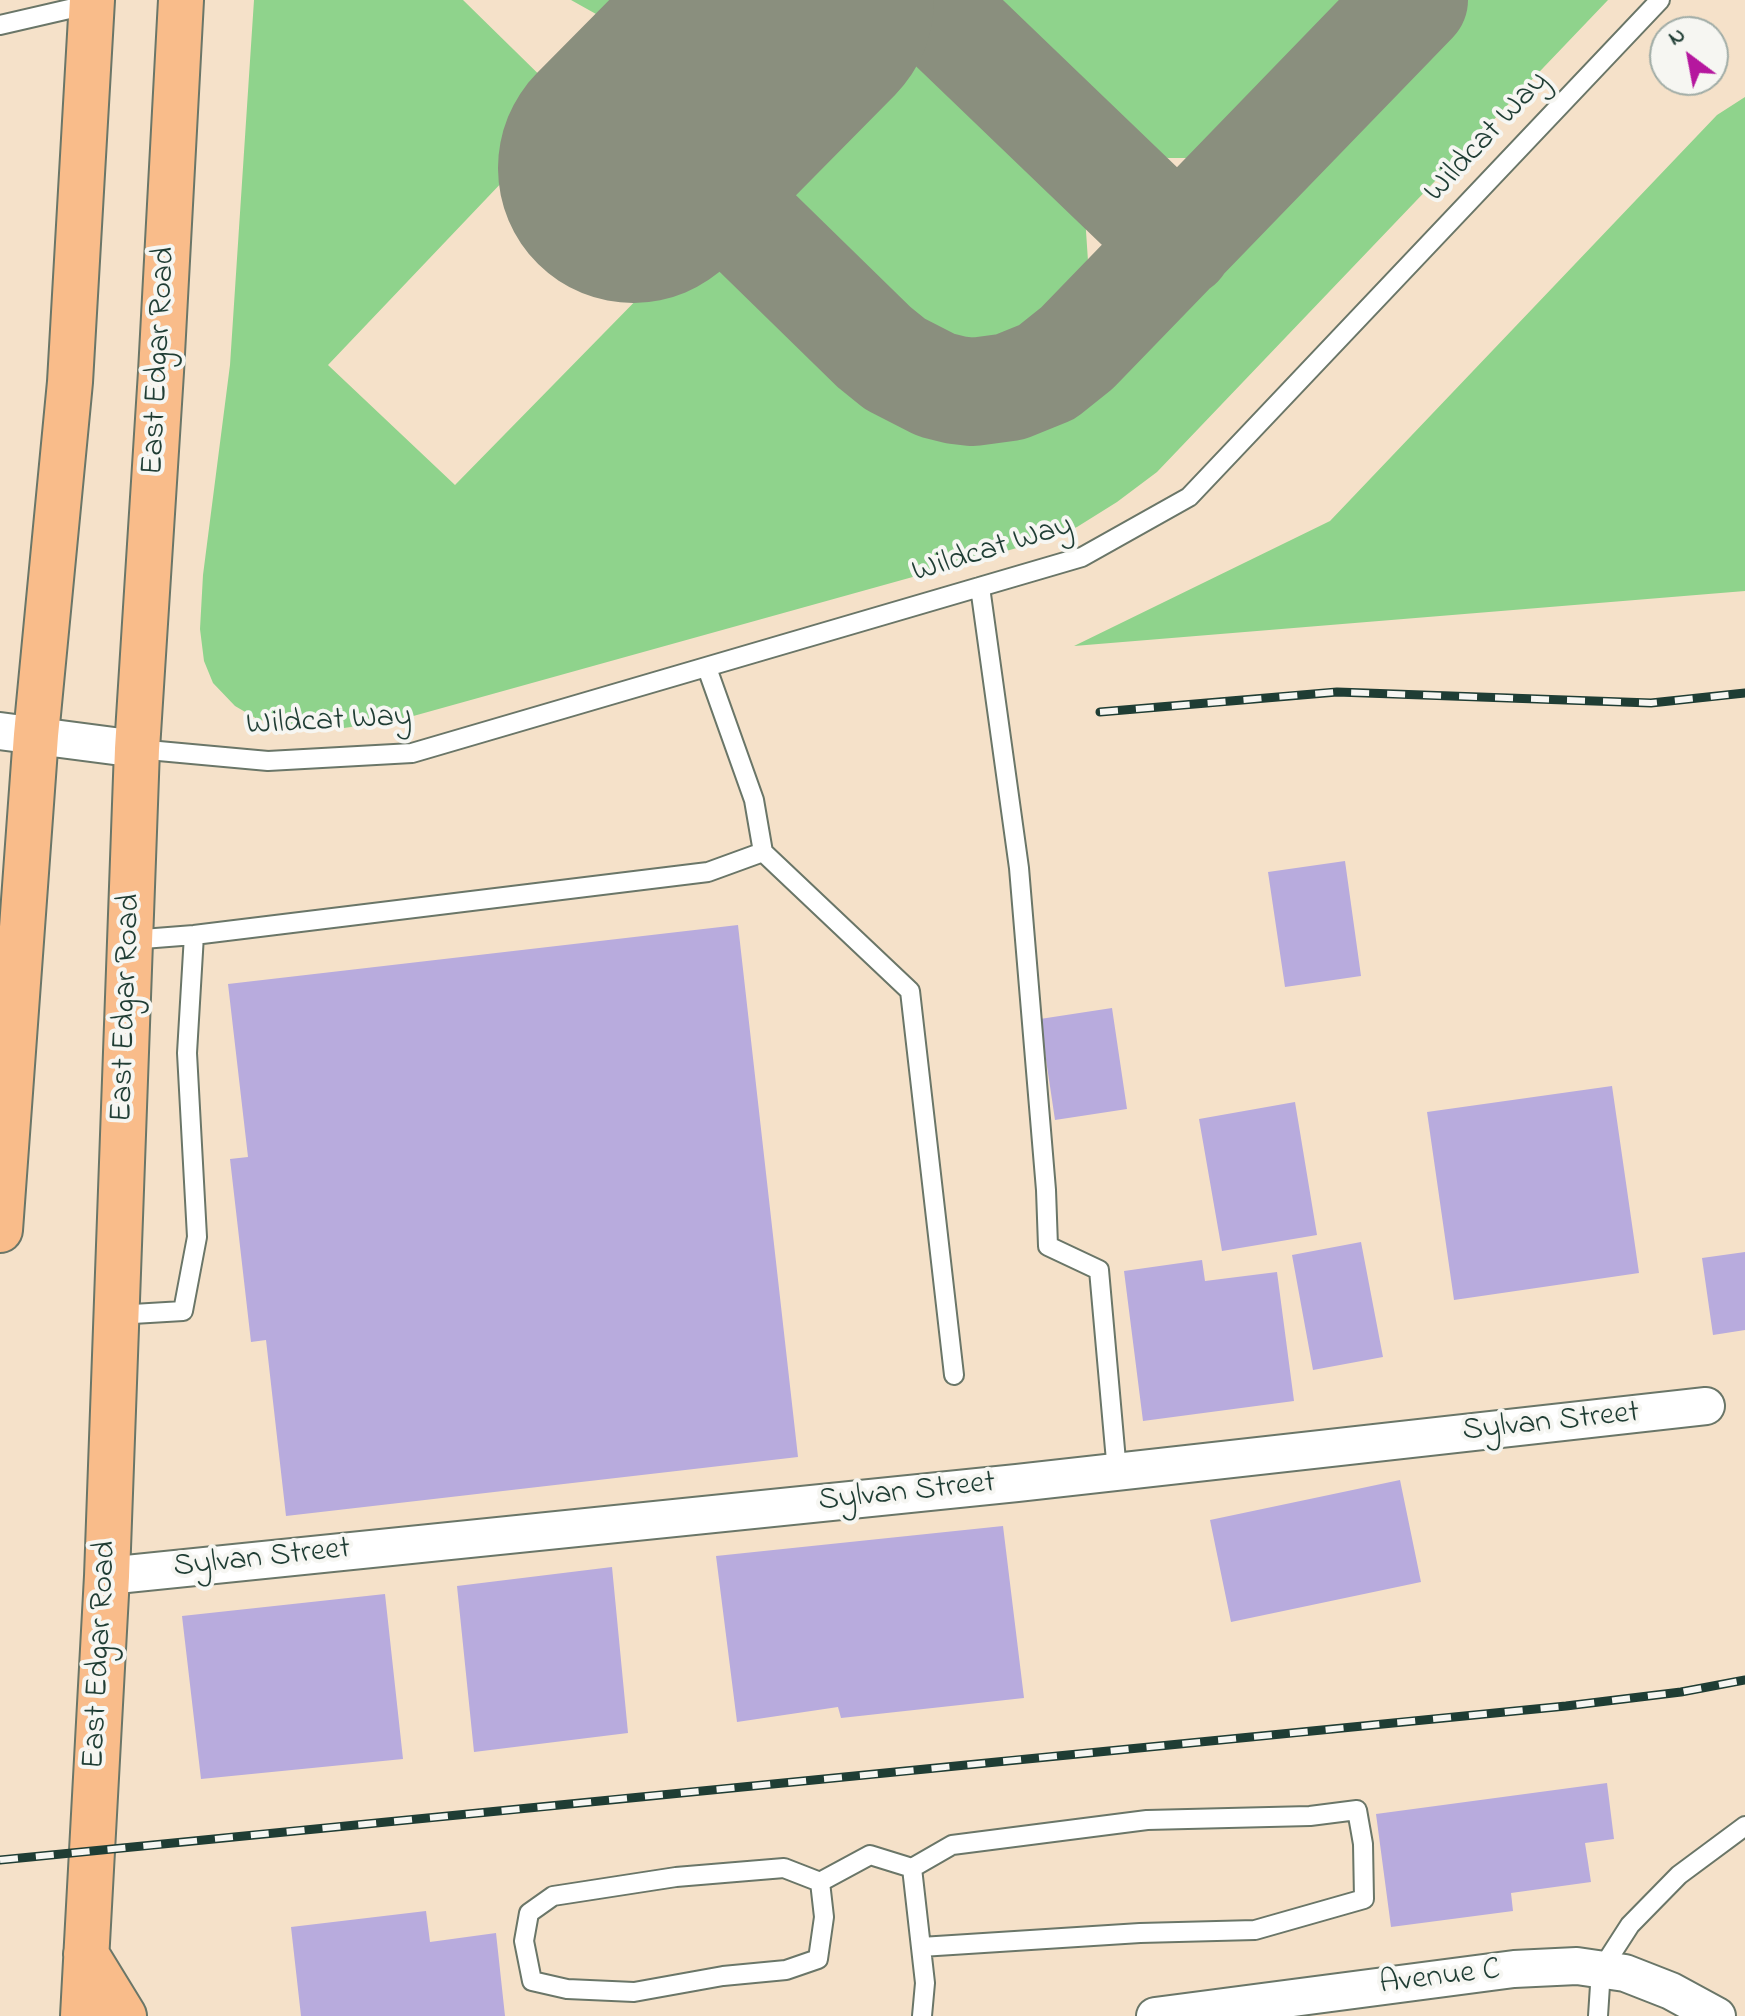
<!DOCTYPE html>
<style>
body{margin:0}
#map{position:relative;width:1745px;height:2016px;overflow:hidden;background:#f5e1c9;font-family:"Indie Flower",sans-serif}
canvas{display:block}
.north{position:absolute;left:1649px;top:16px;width:80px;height:80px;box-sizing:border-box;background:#f6f6f2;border:2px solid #a0aca6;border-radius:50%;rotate:328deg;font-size:22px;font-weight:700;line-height:32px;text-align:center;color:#1f3d34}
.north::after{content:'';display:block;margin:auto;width:28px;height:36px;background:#b5179e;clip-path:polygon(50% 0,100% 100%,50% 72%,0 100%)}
</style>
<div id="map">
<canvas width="1745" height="2016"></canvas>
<div class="north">N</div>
</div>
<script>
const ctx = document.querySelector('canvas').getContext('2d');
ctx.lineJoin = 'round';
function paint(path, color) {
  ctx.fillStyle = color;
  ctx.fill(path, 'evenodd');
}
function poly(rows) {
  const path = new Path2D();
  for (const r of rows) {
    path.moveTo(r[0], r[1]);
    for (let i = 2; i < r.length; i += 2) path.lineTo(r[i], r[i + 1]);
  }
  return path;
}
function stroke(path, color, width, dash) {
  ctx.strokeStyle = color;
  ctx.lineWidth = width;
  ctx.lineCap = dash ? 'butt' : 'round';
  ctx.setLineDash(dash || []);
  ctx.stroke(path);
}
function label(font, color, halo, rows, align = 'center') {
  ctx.font = font + ' "Indie Flower",sans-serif';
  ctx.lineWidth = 8;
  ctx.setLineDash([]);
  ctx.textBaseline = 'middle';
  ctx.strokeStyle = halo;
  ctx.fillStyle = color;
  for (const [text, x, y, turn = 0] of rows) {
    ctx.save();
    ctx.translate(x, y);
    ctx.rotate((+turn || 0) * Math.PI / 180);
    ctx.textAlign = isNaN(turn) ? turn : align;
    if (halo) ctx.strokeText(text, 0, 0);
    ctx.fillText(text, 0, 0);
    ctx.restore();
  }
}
const green = poly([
 [254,0,463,0,564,99,568,109,565,116,328,365,455,485,652,284,673,265,697,259,720,257,740,266,870,389,903,409,942,423,985,427,1026,420,1066,401,1097,375,1457,0,1608,0,1157,472,1117,502,1077,527,1042,541,399,720,344,728,294,725,259,720,235,706,213,683,204,661,200,629,203,575,230,365],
 [571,0,643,0,620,16,609,17,596,14],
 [975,0,1366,0,1238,133,1212,150,1188,158,1168,158,1147,153,1120,140,986,16],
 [913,49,926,49,1065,180,1078,196,1085,216,1088,261,1074,300,1040,333,1021,345,1002,353,977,358,952,355,929,347,905,330,789,215,782,205,781,190],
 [1745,97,1745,591,1074,646,1330,521,1717,115]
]);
const taxiway = poly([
 [925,0,1179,244],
 [661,139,874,347,895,364,936,385,956,390,973,392,1010,387,1047,372,1077,348,1414,0]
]);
const runway = poly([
 [633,168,799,0]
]);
const building = poly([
 [1345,861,1361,976,1285,987,1268,872],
 [738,925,798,1457,286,1516,266,1340,251,1342,230,1159,248,1157,228,984],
 [1112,1008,1127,1109,1055,1120,1040,1019],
 [1612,1086,1639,1273,1454,1300,1427,1112],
 [1295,1102,1317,1235,1222,1251,1199,1119],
 [1361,1242,1383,1357,1313,1370,1292,1255],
 [1745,1252,1745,1330,1713,1335,1702,1258],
 [1202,1260,1205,1281,1277,1272,1294,1401,1143,1421,1124,1271],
 [1400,1480,1421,1582,1231,1622,1210,1520],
 [1003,1526,1024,1698,841,1718,838,1707,737,1722,716,1556],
 [612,1567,628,1733,474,1752,457,1586],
 [385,1594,403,1759,201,1779,182,1616],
 [1607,1783,1614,1839,1585,1843,1591,1882,1511,1893,1513,1911,1391,1927,1376,1814],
 [426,1911,430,1942,496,1933,505,2016,301,2016,291,1927]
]);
const service = poly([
 [0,25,91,4],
 [980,587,1019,868,1046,1190,1048,1246,1099,1270,1117,1472],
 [707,668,754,800,763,852,910,991,954,1375],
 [137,749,268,761,412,753,1082,557,1189,497,1660,0],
 [130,940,194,935,708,872,763,852],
 [116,1315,183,1311,197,1237,187,1053,194,935],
 [784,1868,820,1882,824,1917,818,1959,786,1970,723,1976,634,1992,567,1989,532,1981,524,1941,529,1913,553,1896,676,1877,784,1868],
 [912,1868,952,1845,1147,1820,1310,1816,1357,1810,1363,1844,1364,1899,1255,1930,1140,1933,921,1947],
 [820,1882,870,1855,912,1868,925,1983,922,2016],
 [1598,2016,1601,1970,1630,1925,1679,1875,1745,1826]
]);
const minor = poly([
 [0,731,137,749],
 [107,1576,1017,1483,1706,1406],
 [1155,2016,1514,1969,1577,1966,1625,1973,1671,1991,1717,2016]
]);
const trunk = poly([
 [0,1230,36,735,70,382,92,0],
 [86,1954,124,2016],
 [83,2016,107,1576,137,749,161,372,181,0]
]);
const rail = poly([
 [1100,712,1337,692,1651,703,1745,693],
 [0,1860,1566,1706,1681,1692,1745,1680]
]);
const streetNames = [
 ["Wildcat Way",1488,138,-47],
 ["East Edgar Road",161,361,-87],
 ["Wildcat Way",993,551,-17],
 ["Wildcat Way",329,723,-3],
 ["East Edgar Road",128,1008,-88],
 ["Sylvan Street",1551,1424,-6],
 ["Sylvan Street",907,1494,-6],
 ["Sylvan Street",262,1560,-6],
 ["East Edgar Road",102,1655,-87],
 ["Avenue C",1440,1979,-7]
];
paint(green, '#8fd38c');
stroke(taxiway, '#8a8f7e', 108);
stroke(runway, '#8a8f7e', 270);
paint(building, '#b8abdd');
stroke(service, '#6a7668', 22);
stroke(minor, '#6a7668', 40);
stroke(trunk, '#6a7668', 48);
stroke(service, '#fff', 18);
stroke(minor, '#fff', 36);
stroke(trunk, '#f9bc8a', 44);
stroke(rail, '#1f3d34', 9);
stroke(rail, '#f6f6f2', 6, [18]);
label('32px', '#1f3d34', '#f6f6f2', streetNames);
</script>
